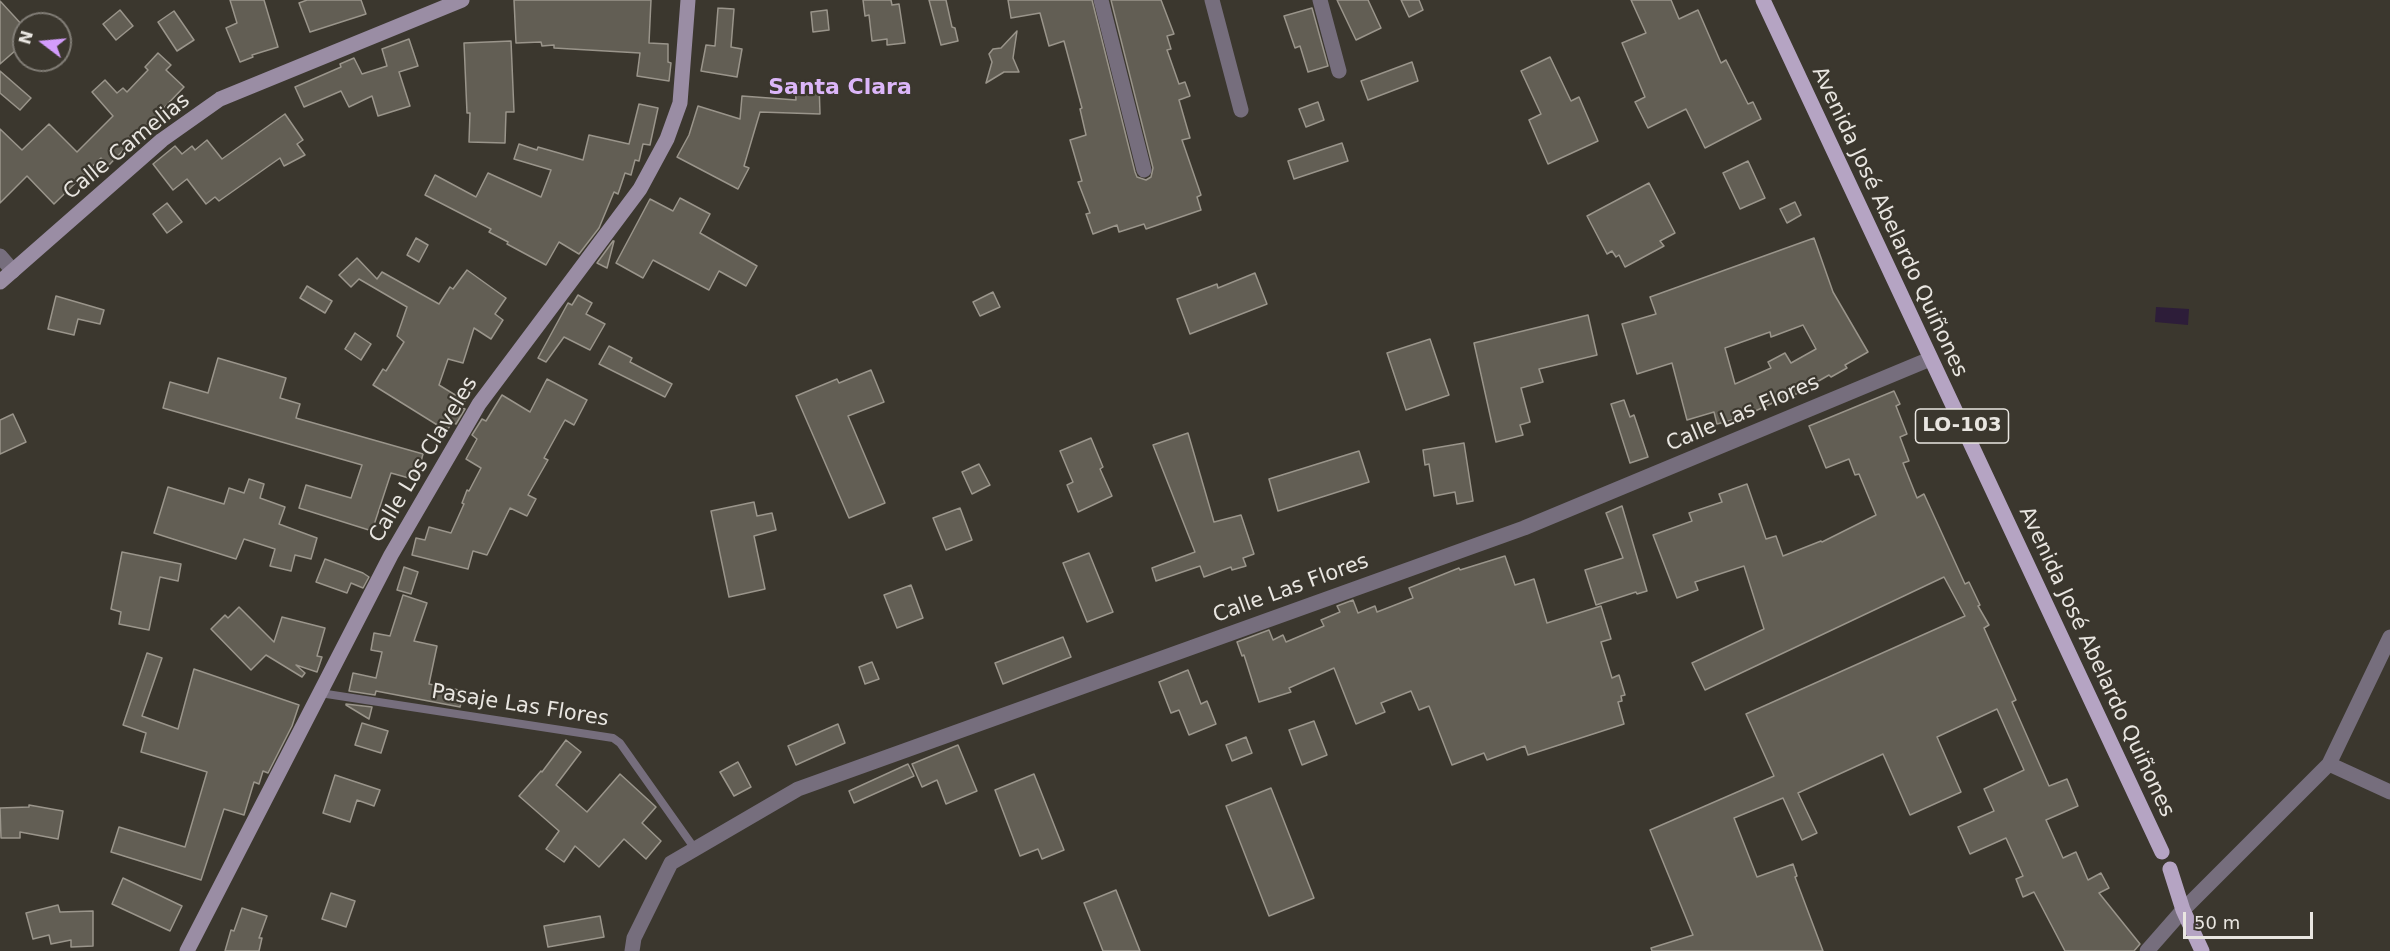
<!DOCTYPE html>
<meta charset="utf-8">
<style>
body{margin:0}
#map{position:relative;width:2390px;height:951px;overflow:hidden;background:#3b372e;font-family:"DejaVu Sans",sans-serif}
canvas{display:block}
.north{position:absolute;left:12px;top:12px;width:60px;height:60px;box-sizing:border-box;background:#3b372e;border:2px solid #817d76;border-radius:50%;rotate:286deg;font-size:16px;font-weight:700;line-height:24px;text-align:center;color:#e9e6e1}
.north::after{content:'';display:block;margin:auto;width:21px;height:27px;background:#d39cfc;clip-path:polygon(50% 0,100% 100%,50% 72%,0 100%)}
.scale{position:absolute;left:2183px;top:912px;width:130px;height:27px;box-sizing:border-box;border:3px solid #e9e6e1;border-top:0;padding-left:8px;font-size:18px;line-height:21px;white-space:nowrap;color:#e9e6e1;-webkit-text-stroke:4px #3b372e;paint-order:stroke}
</style>
<div id="map">
<canvas width="2390" height="951"></canvas>
<div class="north">N</div>
<div class="scale">50 m</div>
</div>
<script>
const ctx = document.querySelector('canvas').getContext('2d');
ctx.lineJoin = 'round';
function paint(path, color) {
  ctx.fillStyle = color;
  ctx.fill(path, 'evenodd');
}
function poly(rows) {
  const path = new Path2D();
  for (const r of rows) {
    path.moveTo(r[0], r[1]);
    for (let i = 2; i < r.length; i += 2) path.lineTo(r[i], r[i + 1]);
  }
  return path;
}
function stroke(path, color, width, dash) {
  ctx.strokeStyle = color;
  ctx.lineWidth = width;
  ctx.lineCap = dash ? 'butt' : 'round';
  ctx.setLineDash(dash || []);
  ctx.stroke(path);
}
function label(font, color, halo, rows, align = 'center') {
  ctx.font = font + ' "DejaVu Sans",sans-serif';
  ctx.lineWidth = 4.5;
  ctx.setLineDash([]);
  ctx.textBaseline = 'middle';
  ctx.strokeStyle = halo;
  ctx.fillStyle = color;
  for (const [text, x, y, turn = 0] of rows) {
    ctx.save();
    ctx.translate(x, y);
    ctx.rotate((+turn || 0) * Math.PI / 180);
    ctx.textAlign = isNaN(turn) ? turn : align;
    if (halo) ctx.strokeText(text, 0, 0);
    ctx.fillText(text, 0, 0);
    ctx.restore();
  }
}
const water = poly([
 [2156,307,2189,309,2188,325,2155,322]
]);
const building = poly([
 [230,0,264,0,278,47,252,55,253,57,240,62,226,28,237,23,230,0],
 [307,0,361,0,366,14,310,32,299,3,307,0],
 [514,0,651,0,649,43,668,44,668,62,671,63,669,81,637,76,640,53,554,48,554,45,542,46,541,42,516,43,514,0],
 [863,0,891,0,892,5,899,4,905,43,887,45,887,39,872,41,869,15,865,16,863,0],
 [929,0,946,0,952,27,955,28,958,41,941,45,929,0],
 [1008,0,1092,0,1135,172,1137,177,1146,180,1151,177,1153,168,1111,0,1161,0,1174,34,1167,36,1171,49,1167,50,1179,84,1185,82,1190,96,1179,100,1190,138,1182,140,1201,195,1197,197,1201,210,1146,229,1144,224,1119,232,1117,225,1093,234,1086,214,1090,213,1078,182,1082,181,1070,140,1086,135,1080,109,1082,108,1064,41,1049,46,1040,13,1011,18,1008,0],
 [1337,0,1368,0,1381,28,1356,40,1337,0],
 [1401,0,1419,0,1423,10,1409,17,1401,0],
 [1631,0,1671,0,1679,19,1698,10,1721,63,1726,60,1748,104,1753,102,1761,119,1705,148,1686,109,1648,128,1635,102,1645,97,1622,43,1646,33,1631,0],
 [0,1,24,27,24,43,0,64,0,1],
 [718,8,734,9,731,47,742,49,737,77,701,71,706,45,715,46,718,8],
 [1312,8,1328,66,1308,72,1300,46,1295,48,1284,16,1312,8],
 [120,10,133,26,116,40,103,24,120,10],
 [827,10,829,30,813,32,811,12,827,10],
 [174,11,194,40,177,51,158,22,174,11],
 [1017,31,1013,58,1019,72,1004,72,986,83,992,62,989,54,993,49,1001,48,1017,31],
 [409,39,418,66,399,72,410,106,378,116,372,96,349,107,341,91,304,107,295,87,341,67,340,64,354,58,362,74,387,66,382,49,409,39],
 [511,41,514,112,506,112,505,143,469,142,470,113,467,113,464,43,511,41],
 [158,53,171,65,166,70,184,87,108,166,101,158,54,204,27,176,0,203,0,129,22,150,49,124,77,152,113,116,92,92,105,80,117,93,123,88,127,92,148,70,145,67,158,53],
 [1550,57,1571,101,1579,97,1598,141,1548,164,1529,120,1541,114,1521,71,1550,57],
 [1412,62,1418,81,1368,100,1361,81,1412,62],
 [0,71,31,98,20,110,0,93,0,71],
 [819,82,820,114,760,112,744,166,749,168,738,189,677,157,689,135,698,106,740,119,742,96,796,100,795,83,819,82],
 [1318,102,1324,120,1306,127,1299,109,1318,102],
 [639,104,658,108,650,145,643,144,639,161,635,160,631,175,625,173,618,194,614,192,599,228,579,254,559,242,546,265,507,244,508,242,489,232,491,229,425,195,435,175,476,197,488,173,541,197,551,170,514,159,519,144,537,150,538,147,583,160,589,135,629,144,639,104],
 [285,114,303,140,297,144,305,155,284,166,280,158,219,201,215,197,206,204,187,179,173,190,153,164,175,146,182,154,192,146,195,150,207,140,222,159,285,114],
 [1342,143,1348,161,1294,179,1288,161,1342,143],
 [1748,161,1765,198,1740,209,1723,173,1748,161],
 [1649,183,1675,233,1660,241,1664,246,1625,267,1619,255,1616,257,1612,251,1607,254,1587,216,1649,183],
 [680,198,710,214,700,233,757,266,746,286,719,271,709,290,653,260,643,278,616,263,650,199,673,211,680,198],
 [1795,202,1801,215,1787,223,1780,209,1795,202],
 [167,203,182,222,167,233,153,214,167,203],
 [416,238,428,245,419,262,407,255,416,238],
 [1814,238,1833,292,1868,352,1845,365,1847,368,1831,377,1829,375,1789,398,1788,396,1740,418,1717,424,1714,412,1687,420,1672,363,1637,374,1622,324,1656,314,1650,297,1814,238],
 [1803,325,1816,349,1791,363,1785,353,1768,362,1771,368,1735,384,1725,348,1770,332,1771,337,1803,325],
 [613,241,614,241,607,268,597,263,613,241],
 [357,258,377,279,382,272,439,304,450,287,453,289,467,270,506,298,495,314,503,320,491,339,474,328,463,363,448,359,439,385,465,401,461,407,465,409,456,424,452,422,447,431,373,385,383,369,386,371,404,342,397,336,407,307,359,279,351,287,339,275,357,258],
 [1255,273,1267,304,1190,334,1177,299,1217,284,1218,288,1255,273],
 [307,286,332,301,325,313,300,298,307,286],
 [993,292,1000,307,980,316,973,302,993,292],
 [578,295,592,303,586,314,605,324,590,350,564,337,546,362,538,358,568,303,572,305,578,295],
 [56,296,104,310,100,324,78,319,74,335,48,329,56,296],
 [1588,315,1597,355,1539,369,1543,382,1521,388,1530,422,1520,425,1523,435,1496,442,1474,343,1588,315],
 [355,333,371,344,361,360,345,349,355,333],
 [1430,339,1449,395,1406,410,1387,353,1430,339],
 [609,346,632,358,630,362,672,384,665,397,599,364,609,346],
 [218,358,286,378,280,398,300,404,296,418,423,454,416,480,391,473,372,531,299,508,306,485,351,498,362,465,163,408,170,382,208,393,218,358],
 [871,370,884,402,848,416,885,503,849,518,796,396,837,379,839,383,871,370],
 [547,379,587,400,574,425,565,420,544,458,548,460,528,495,536,499,527,516,510,508,487,555,473,551,468,569,412,555,416,538,425,540,429,527,451,533,464,504,462,503,467,490,469,491,481,468,466,459,477,439,472,435,482,419,486,421,502,395,530,412,547,379],
 [1894,391,1900,404,1896,406,1907,434,1900,437,1909,461,1903,463,1917,498,1924,494,1965,584,1969,582,1980,605,1978,606,1989,625,1984,628,2016,700,2012,702,2049,786,2067,779,2078,806,2046,820,2063,858,2076,852,2088,880,2101,873,2109,888,2099,893,2140,944,2134,951,2065,951,2034,892,2023,897,2016,879,2023,876,2006,838,1970,854,1958,827,1994,811,1984,789,2024,770,1997,709,1937,737,1961,792,1910,815,1883,754,1798,793,1817,833,1802,840,1783,798,1734,818,1757,877,1793,864,1797,876,1795,877,1823,951,1652,951,1651,948,1693,935,1650,830,1774,776,1746,714,1965,616,1944,577,1705,690,1692,663,1764,629,1744,566,1695,582,1698,590,1677,598,1653,535,1692,521,1689,513,1722,502,1719,494,1747,484,1766,539,1776,536,1783,556,1821,541,1822,542,1876,515,1859,474,1855,475,1849,459,1826,468,1809,426,1894,391],
 [1624,400,1630,417,1634,415,1648,457,1630,463,1611,404,1624,400],
 [13,414,26,442,0,454,0,420,13,414],
 [1188,433,1214,522,1241,515,1254,554,1243,558,1246,566,1232,570,1231,567,1204,577,1200,566,1156,581,1152,568,1195,552,1153,445,1188,433],
 [1091,438,1103,467,1100,469,1112,496,1078,512,1067,485,1073,482,1060,451,1091,438],
 [1464,443,1473,501,1457,504,1455,492,1434,496,1429,464,1425,465,1423,450,1464,443],
 [1359,451,1369,482,1278,511,1269,479,1359,451],
 [979,464,990,485,972,494,962,472,979,464],
 [249,479,264,484,260,498,285,507,279,524,317,538,311,559,295,555,291,571,270,566,275,549,244,539,236,559,154,533,168,487,224,504,229,488,244,493,249,479],
 [754,502,757,516,772,513,776,530,754,536,765,589,729,597,711,511,754,502],
 [1622,506,1647,591,1637,594,1636,592,1596,605,1585,570,1623,558,1606,513,1622,506],
 [960,508,972,540,946,550,933,518,960,508],
 [122,552,181,564,178,581,160,577,149,630,119,624,121,612,111,609,122,552],
 [1089,553,1113,612,1087,622,1063,563,1089,553],
 [1505,556,1515,585,1534,579,1547,623,1601,606,1611,639,1601,642,1612,678,1619,675,1625,695,1621,696,1622,701,1618,702,1624,724,1528,755,1525,746,1487,760,1484,753,1452,765,1429,706,1419,710,1411,691,1381,703,1385,712,1356,724,1334,668,1289,688,1291,692,1259,702,1244,655,1242,656,1237,642,1269,630,1273,640,1283,635,1286,642,1324,626,1321,620,1340,612,1337,606,1353,600,1358,613,1375,606,1377,612,1413,598,1409,588,1459,568,1460,570,1505,556],
 [325,559,363,573,369,577,363,588,351,583,347,593,316,582,325,559],
 [404,567,418,572,411,594,397,590,404,567],
 [911,585,923,618,897,628,884,595,911,585],
 [403,595,427,603,414,641,437,646,429,684,464,691,460,707,376,691,375,695,349,691,353,673,376,678,382,652,371,650,374,633,390,636,403,595],
 [239,607,274,642,282,617,325,628,317,656,322,657,317,672,296,665,305,673,302,677,266,655,251,670,211,629,225,615,228,618,239,607],
 [1063,637,1071,657,1003,684,995,663,1063,637],
 [147,653,162,658,142,716,178,729,194,669,299,705,292,726,268,773,263,771,259,784,254,782,244,815,224,809,201,880,111,852,119,827,185,847,207,772,141,752,146,733,123,725,147,653],
 [872,662,879,679,865,684,859,667,872,662],
 [1188,670,1201,704,1207,701,1216,724,1189,735,1179,710,1171,713,1159,682,1188,670],
 [346,704,372,707,369,719,346,705,346,704],
 [1314,721,1327,755,1302,765,1289,730,1314,721],
 [362,723,388,731,381,753,355,745,362,723],
 [838,724,845,743,796,765,788,746,838,724],
 [1246,737,1252,753,1232,761,1226,745,1246,737],
 [566,740,581,752,556,785,587,812,620,774,656,807,642,823,661,841,646,859,624,839,599,867,575,846,564,862,546,849,559,831,519,796,541,771,542,772,566,740],
 [958,745,977,791,946,804,937,780,922,787,912,764,958,745],
 [738,762,751,787,734,796,720,772,738,762],
 [908,764,914,776,854,803,849,791,908,764],
 [1034,774,1064,850,1042,859,1038,849,1020,856,995,790,1034,774],
 [335,775,380,790,374,806,357,800,350,822,323,813,335,775],
 [1271,788,1314,898,1269,916,1226,806,1271,788],
 [29,805,63,811,58,839,20,832,20,838,1,838,0,808,29,807,29,805],
 [123,878,182,906,170,931,112,904,123,878],
 [1116,890,1140,951,1103,951,1084,903,1116,890],
 [331,893,355,901,346,927,322,919,331,893],
 [58,905,60,912,93,911,93,946,71,947,71,940,51,944,49,935,33,939,26,913,58,905],
 [242,908,267,916,259,938,262,938,259,951,225,951,231,930,234,931,242,908],
 [600,916,604,937,548,947,544,926,600,916]
]);
const lane = poly([
 [320,693,613,738,620,743,695,849]
]);
const street = poly([
 [1101,0,1144,170],
 [1212,0,1241,110],
 [1320,0,1339,71],
 [0,256,13,271],
 [2329,764,2390,792],
 [632,951,634,938,671,863,798,789,1524,528,1930,359],
 [2147,951,2183,910,2329,764,2390,637]
]);
const secondary = poly([
 [0,282,162,140,220,99,462,0],
 [187,951,391,555,479,404,640,189,667,139,680,103,688,0]
]);
const primary = poly([
 [1763,0,2162,852],
 [2170,869,2183,910,2202,951]
]);
const shields = [
 [1962,426,93]
];
const shieldNames = [
 ["LO-103",1962,426]
];
const streetNames = [
 ["Calle Camelias",127,147,-39],
 ["Avenida José Abelardo Quiñones",1889,222,65],
 ["Calle Las Flores",1743,414,-23],
 ["Calle Los Claveles",424,460,-59],
 ["Calle Las Flores",1291,589,-20],
 ["Avenida José Abelardo Quiñones",2096,662,65],
 ["Pasaje Las Flores",520,706,9]
];
const neighbourhoodNames = [
 ["Santa Clara",840,88]
];
paint(water, '#2d1d39');
paint(building, '#625e54');
stroke(building, '#9a958b', 1.5);
stroke(lane, '#766e7d', 8);
stroke(street, '#766e7d', 15);
stroke(secondary, '#9a8da4', 15);
stroke(primary, '#b5a4c3', 15);
for (const [x, y, w] of shields) {
  const box = new Path2D();
  box.roundRect(x - w / 2, y - 17, w, 34, 4.5);
  ctx.fillStyle = '#3b372e';
  ctx.fill(box);
  stroke(box, '#e9e6e1', 1.5);
}
label('bold 20px', '#e9e6e1', null, shieldNames);
label('21px', '#e9e6e1', '#3b372e', streetNames);
label('bold 22px', '#dcb6f9', '#3b372e', neighbourhoodNames);
</script>
